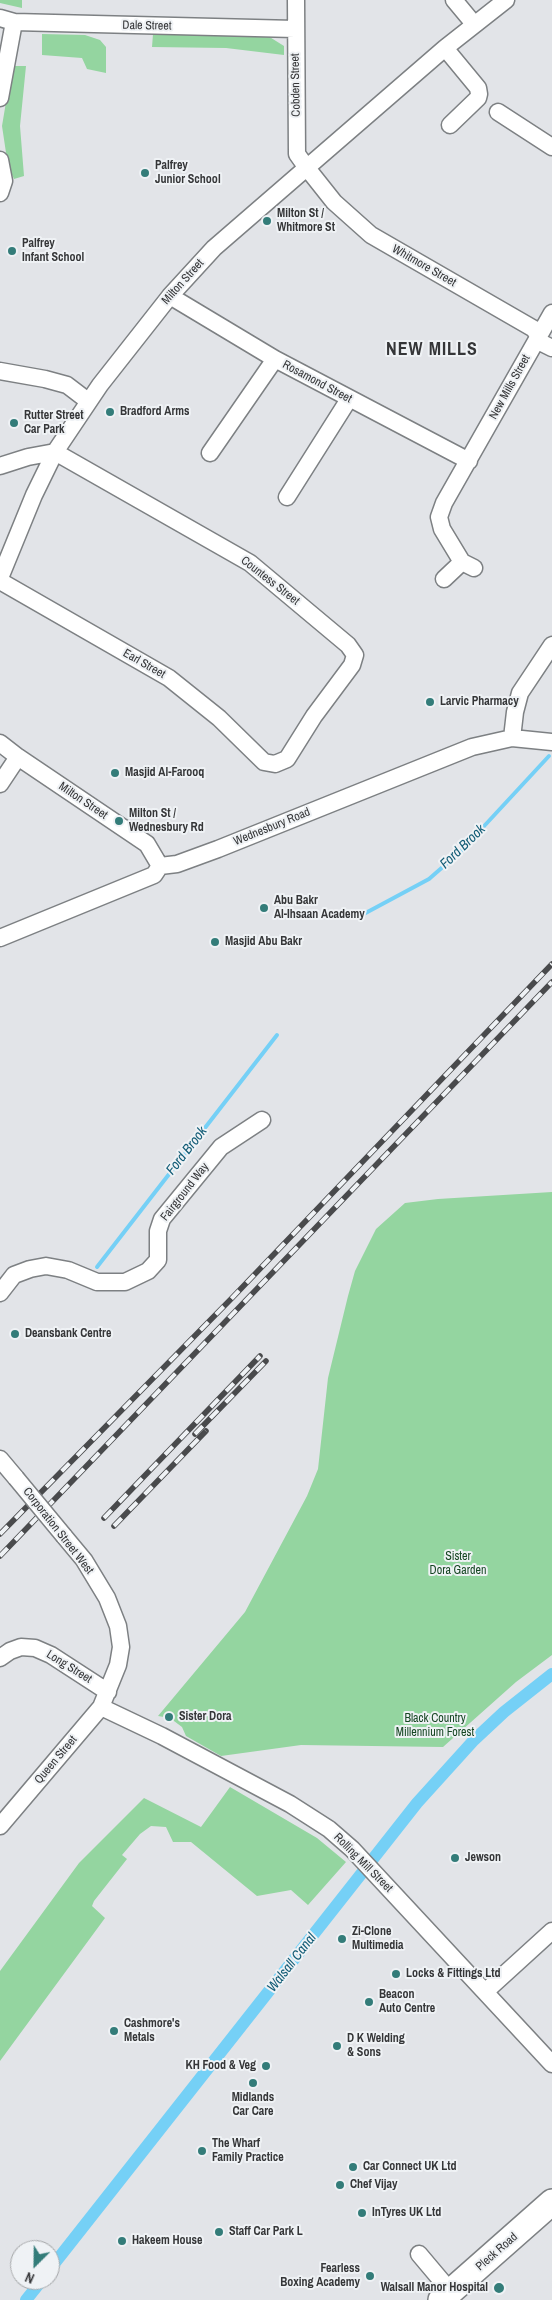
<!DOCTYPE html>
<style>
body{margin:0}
#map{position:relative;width:552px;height:2300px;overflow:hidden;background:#e2e4e8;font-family:"Archivo Narrow",sans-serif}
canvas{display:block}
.north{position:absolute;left:10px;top:2240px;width:50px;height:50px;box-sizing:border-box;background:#eff2f5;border:1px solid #a5a7a9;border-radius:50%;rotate:203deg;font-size:14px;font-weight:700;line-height:20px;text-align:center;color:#353638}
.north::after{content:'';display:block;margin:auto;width:18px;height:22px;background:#337c79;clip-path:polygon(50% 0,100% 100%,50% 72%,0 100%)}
</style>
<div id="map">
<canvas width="552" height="2300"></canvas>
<div class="north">N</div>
</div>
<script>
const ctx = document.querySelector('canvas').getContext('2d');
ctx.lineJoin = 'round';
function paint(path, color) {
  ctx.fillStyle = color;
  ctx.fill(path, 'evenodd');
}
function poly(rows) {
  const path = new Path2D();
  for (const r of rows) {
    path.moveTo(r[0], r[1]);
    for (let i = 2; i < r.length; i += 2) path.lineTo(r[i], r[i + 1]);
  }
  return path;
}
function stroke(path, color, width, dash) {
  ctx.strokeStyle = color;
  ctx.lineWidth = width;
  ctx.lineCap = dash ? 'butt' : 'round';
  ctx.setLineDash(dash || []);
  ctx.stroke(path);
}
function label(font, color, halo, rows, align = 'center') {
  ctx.font = font + ' "Archivo Narrow",sans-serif';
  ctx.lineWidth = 4;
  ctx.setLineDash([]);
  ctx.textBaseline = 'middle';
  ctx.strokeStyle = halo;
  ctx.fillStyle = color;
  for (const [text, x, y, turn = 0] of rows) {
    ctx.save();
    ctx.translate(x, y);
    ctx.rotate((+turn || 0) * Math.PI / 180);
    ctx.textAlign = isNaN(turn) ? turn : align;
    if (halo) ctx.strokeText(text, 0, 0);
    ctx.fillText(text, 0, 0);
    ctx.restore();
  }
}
const green = poly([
 [0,0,22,0,22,8,0,3],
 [42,34,85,35,100,40,106,47,106,73,87,69,82,58,42,55],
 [153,34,268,36,284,46,284,55,226,48,152,47],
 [12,66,26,66,20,126,24,176,14,179,8,166,2,126],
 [552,1192,552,1655,516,1682,443,1747,301,1745,221,1756,186,1736,182,1727,170,1718,158,1716,245,1612,307,1496,318,1469,328,1378,348,1296,355,1271,376,1229,405,1203,438,1199],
 [230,1787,317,1838,346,1862,308,1905,291,1890,257,1896,191,1842,173,1842,166,1827,151,1826,140,1834,122,1855,127,1859,94,1901,92,1906,105,1918,0,2061,0,1971,79,1863,144,1798,201,1827]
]);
const stream = poly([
 [360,916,429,879,461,851,549,756],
 [97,1267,277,1035]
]);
const canal = poly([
 [50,2269,417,1803,474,1740,504,1712,552,1674],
 [26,2300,42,2280]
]);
const minor = poly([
 [296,0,297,154,307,168,334,202,371,235,534,329,542,343,552,348],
 [454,0,474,24],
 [0,18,14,22,295,29],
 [445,48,478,88,479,94,478,98,450,125],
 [0,98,14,22],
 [498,112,552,147],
 [0,160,4,181,0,193],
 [170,296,275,359,469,461],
 [0,371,45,379,67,385,88,401],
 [210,453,275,359],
 [0,466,28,457,55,452,250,563,348,645,355,655,352,665,314,716,287,759,275,764,264,762,219,718,169,678,0,581],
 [287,497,349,399],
 [474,568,462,562,442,529,439,517,444,503,552,313],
 [0,578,34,495,55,452,100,385,170,296,214,248,445,48,506,0],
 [444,579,462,562],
 [512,738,515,712,520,693,552,645],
 [0,743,18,757,147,844,160,866],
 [0,784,18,757],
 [0,938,154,875,160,866,177,864,218,849,472,747,512,738,552,742],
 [0,1293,14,1275,30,1269,46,1266,68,1270,97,1282,125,1282,148,1271,158,1260,158,1231,162,1219,221,1147,262,1120],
 [0,1459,16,1478],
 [0,1658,10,1651,21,1647,35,1648,51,1655,108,1692],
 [101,1707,162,1736,290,1804,329,1829,352,1849,552,2064],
 [0,1826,101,1707,118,1665,121,1647,118,1626,107,1598,84,1560,64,1536],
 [486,1991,552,1931],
 [419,2254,451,2292]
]);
const highway = poly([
 [441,2300,552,2202]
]);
const rail = poly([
 [195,1434,266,1361],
 [104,1518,260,1356],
 [114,1526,206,1431],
 [0,1534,232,1298,552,964],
 [0,1556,552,982]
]);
const minorBridge = poly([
 [16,1478,64,1536]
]);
const markers = [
 [145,173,5,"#337c79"],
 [267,221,5,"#337c79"],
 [12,251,5,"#337c79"],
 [110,412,5,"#337c79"],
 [14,423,5,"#337c79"],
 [430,702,5,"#337c79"],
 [115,773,5,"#337c79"],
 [119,821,5,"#337c79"],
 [264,908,5,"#337c79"],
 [215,942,5,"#337c79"],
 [15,1334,5,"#337c79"],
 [169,1717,5,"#337c79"],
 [455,1858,5,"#337c79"],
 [342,1939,5,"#337c79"],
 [396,1974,5,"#337c79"],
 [369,2002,5,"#337c79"],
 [114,2031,5,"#337c79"],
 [337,2046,5,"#337c79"],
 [266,2066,5,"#337c79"],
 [253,2083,5,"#337c79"],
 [202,2151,5,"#337c79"],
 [353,2167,5,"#337c79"],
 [340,2185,5,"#337c79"],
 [362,2213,5,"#337c79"],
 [219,2232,5,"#337c79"],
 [122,2241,5,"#337c79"],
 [370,2276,5,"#337c79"],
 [499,2288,6,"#337c79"]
];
const streetNames = [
 ["Dale Street",147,26,1],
 ["Cobden Street",296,85,-91],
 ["Whitmore Street",424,266,30],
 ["Milton Street",183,282,-48],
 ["Rosamond Street",317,382,28],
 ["New Mills Street",510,387,-61],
 ["Countess Street",270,581,38],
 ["Earl Street",144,664,30],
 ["Milton Street",83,801,34],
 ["Wednesbury Road",272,827,-22],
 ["Fairground Way",185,1192,-52],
 ["Corporation Street West",58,1531,52],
 ["Long Street",69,1667,32],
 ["Queen Street",56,1760,-50],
 ["Rolling Mill Street",363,1863,45],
 ["Pleck Road",497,2252,-41]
];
const poiNames = [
 ["Palfrey",155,166],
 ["Junior School",155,180],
 ["Milton St /",277,214],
 ["Whitmore St",277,228],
 ["Palfrey",22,244],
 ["Infant School",22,258],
 ["Bradford Arms",120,412],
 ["Rutter Street",24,416],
 ["Car Park",24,430],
 ["Larvic Pharmacy",440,702],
 ["Masjid Al-Farooq",125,773],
 ["Milton St /",129,814],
 ["Wednesbury Rd",129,828],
 ["Abu Bakr",274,901],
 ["Al-Ihsaan Academy",274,915],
 ["Masjid Abu Bakr",225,942],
 ["Deansbank Centre",25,1334],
 ["Sister Dora",179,1717],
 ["Jewson",465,1858],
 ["Zi-Clone",352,1932],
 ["Multimedia",352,1946],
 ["Locks & Fittings Ltd",406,1974],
 ["Beacon",379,1995],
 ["Auto Centre",379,2009],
 ["Cashmore's",124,2024],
 ["Metals",124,2038],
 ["D K Welding",347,2039],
 ["& Sons",347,2053],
 ["KH Food & Veg",256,2066,"right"],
 ["Midlands",253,2098,"center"],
 ["Car Care",253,2112,"center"],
 ["The Wharf",212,2144],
 ["Family Practice",212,2158],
 ["Car Connect UK Ltd",363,2167],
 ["Chef Vijay",350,2185],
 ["InTyres UK Ltd",372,2213],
 ["Staff Car Park L",229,2232],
 ["Hakeem House",132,2241],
 ["Fearless",360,2269,"right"],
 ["Boxing Academy",360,2283,"right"],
 ["Walsall Manor Hospital",488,2288,"right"]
];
const parkNames = [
 ["Sister",458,1557],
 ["Dora Garden",458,1571],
 ["Black Country",435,1719],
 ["Millennium Forest",435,1733]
];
const waterNames = [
 ["Ford Brook",463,847,-44],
 ["Ford Brook",187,1151,-52],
 ["Walsall Canal",292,1963,-52]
];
const districtNames = [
 ["NEW MILLS",432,350]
];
paint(green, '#94d5a0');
stroke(stream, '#75d0f6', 4);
stroke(canal, '#75d0f6', 12);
stroke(minor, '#7d8083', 19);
stroke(highway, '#7d8083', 28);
stroke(minor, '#fff', 16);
stroke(highway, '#fff', 25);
stroke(rail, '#494a4c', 5.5);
stroke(rail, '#eff2f5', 4, [11]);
stroke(minorBridge, '#7d8083', 19, []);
stroke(minorBridge, '#fff', 16);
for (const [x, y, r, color] of markers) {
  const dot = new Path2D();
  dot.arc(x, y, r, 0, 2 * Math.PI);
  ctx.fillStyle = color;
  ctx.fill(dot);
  stroke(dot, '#eff2f5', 2);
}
label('12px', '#353638', '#eff2f5', streetNames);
label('bold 12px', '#353638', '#eff2f5', poiNames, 'left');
label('12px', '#164623', '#eff2f5', parkNames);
label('italic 14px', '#125c76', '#eff2f5', waterNames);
ctx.letterSpacing = '1px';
label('bold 18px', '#353638', '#eff2f5', districtNames);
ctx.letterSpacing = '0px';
</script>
